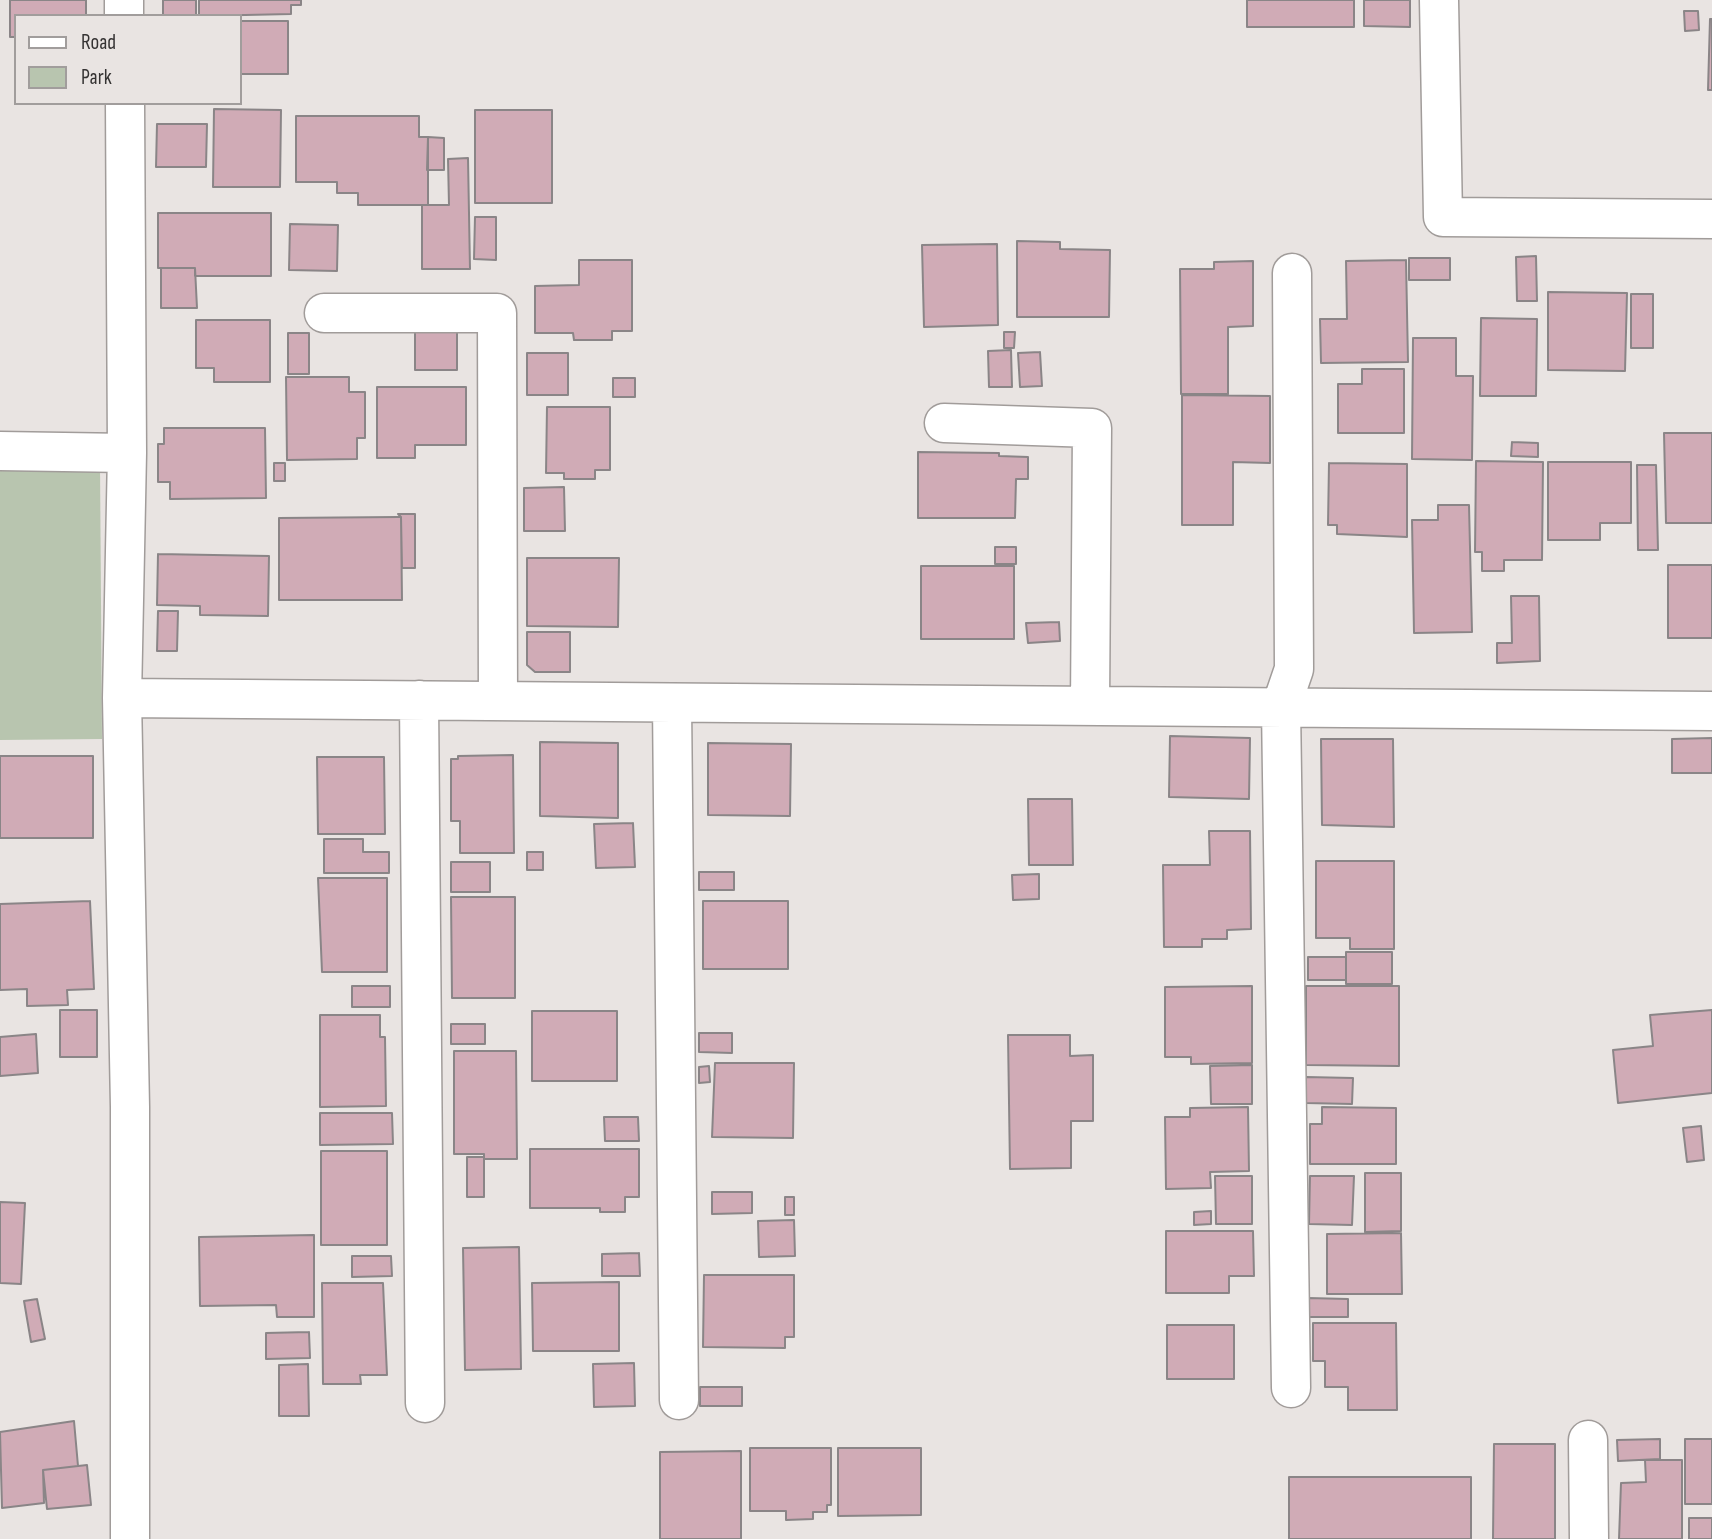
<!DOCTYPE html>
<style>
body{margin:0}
#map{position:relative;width:1712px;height:1539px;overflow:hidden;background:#e9e4e2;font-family:"Sofia Sans Condensed",sans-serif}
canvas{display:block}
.legend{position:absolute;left:14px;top:14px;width:228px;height:91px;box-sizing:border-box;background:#e9e4e2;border:2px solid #a19d9c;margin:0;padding:9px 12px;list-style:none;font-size:21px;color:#353333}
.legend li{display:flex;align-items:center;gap:14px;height:35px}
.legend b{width:35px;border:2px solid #a19d9c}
</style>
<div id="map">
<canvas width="1712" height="1539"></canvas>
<ul class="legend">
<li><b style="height:9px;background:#fff"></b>Road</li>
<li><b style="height:19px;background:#b8c5af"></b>Park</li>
</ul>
</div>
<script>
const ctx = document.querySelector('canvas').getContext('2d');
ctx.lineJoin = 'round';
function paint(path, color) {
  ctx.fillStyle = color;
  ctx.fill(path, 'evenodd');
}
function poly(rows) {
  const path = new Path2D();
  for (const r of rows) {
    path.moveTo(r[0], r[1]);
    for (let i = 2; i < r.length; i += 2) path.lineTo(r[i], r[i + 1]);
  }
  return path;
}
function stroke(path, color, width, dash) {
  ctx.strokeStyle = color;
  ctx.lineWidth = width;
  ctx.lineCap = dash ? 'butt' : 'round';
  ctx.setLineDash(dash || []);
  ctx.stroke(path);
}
const green = poly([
 [100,464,102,739,0,740,0,465]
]);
const building = poly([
 [10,0,86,0,86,16,16,16,16,37,10,37,10,0],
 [163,0,196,0,196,16,163,16,163,0],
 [199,0,301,0,301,5,291,5,291,14,199,16,199,0],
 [1247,0,1354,0,1354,27,1247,27,1247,0],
 [1364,0,1410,0,1410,27,1364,26,1364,0],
 [1684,11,1698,11,1699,30,1685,31,1684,11],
 [1710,19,1712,19,1712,90,1708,90,1710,19],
 [240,21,288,21,288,74,240,74,240,21],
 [214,109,281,110,280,187,213,187,214,109],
 [475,110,552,110,552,203,475,203,475,110],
 [296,116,419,116,419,137,428,137,428,205,358,205,358,193,337,193,337,182,296,182,296,116],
 [157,124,207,124,206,167,156,167,157,124],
 [428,137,444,138,444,170,427,170,428,137],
 [468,158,470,269,422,269,422,205,449,205,448,159,468,158],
 [158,213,271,213,271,276,195,276,195,268,158,268,158,213],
 [475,217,496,217,496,260,474,259,475,217],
 [290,224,338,225,337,271,289,270,290,224],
 [1017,241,1060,242,1060,249,1110,250,1109,317,1017,317,1017,241],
 [997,244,998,325,924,327,922,245,997,244],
 [1536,256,1537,301,1517,301,1516,257,1536,256],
 [1409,258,1450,258,1450,280,1409,280,1409,258],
 [579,260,632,260,632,331,612,331,612,340,574,340,573,333,535,333,535,286,579,285,579,260],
 [1406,260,1408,362,1321,363,1320,319,1347,319,1346,261,1406,260],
 [1253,261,1253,326,1228,327,1228,394,1181,394,1180,269,1214,269,1214,262,1253,261],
 [161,268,195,268,197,308,161,308,161,268],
 [1548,292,1627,293,1625,371,1548,370,1548,292],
 [1631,294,1653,294,1653,348,1631,348,1631,294],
 [1481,318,1537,319,1536,396,1480,396,1481,318],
 [196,320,270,320,270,382,214,382,214,368,196,368,196,320],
 [415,330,457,330,457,370,415,370,415,330],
 [1004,332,1015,332,1014,348,1004,348,1004,332],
 [288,333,309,333,309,374,288,374,288,333],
 [1413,338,1456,338,1456,376,1473,376,1472,460,1412,459,1413,338],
 [1011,350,1012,387,989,387,988,351,1011,350],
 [1040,352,1042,386,1020,387,1018,353,1040,352],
 [527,353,568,353,568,395,527,395,527,353],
 [1362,369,1404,369,1404,433,1338,433,1338,384,1362,384,1362,369],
 [286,377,349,377,349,392,365,392,365,438,357,438,357,459,287,460,286,377],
 [613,378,635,378,635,397,613,397,613,378],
 [377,387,466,387,466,445,415,445,415,458,377,458,377,387],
 [1182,395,1270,396,1270,463,1233,462,1233,525,1182,525,1182,395],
 [547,407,610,407,610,470,595,470,595,479,564,479,564,473,546,473,547,407],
 [164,428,265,428,266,498,170,499,170,482,158,482,158,444,164,444,164,428],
 [1664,433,1712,433,1712,523,1666,523,1664,433],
 [1512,442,1538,443,1538,457,1511,456,1512,442],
 [918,452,999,453,999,456,1028,457,1028,479,1016,479,1015,518,918,518,918,452],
 [1476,461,1543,462,1542,560,1504,560,1504,571,1482,571,1482,552,1475,552,1476,461],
 [1548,462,1631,462,1631,523,1600,523,1600,540,1548,540,1548,462],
 [274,463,285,463,285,481,274,481,274,463],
 [1329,463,1407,464,1407,537,1337,534,1337,525,1328,525,1329,463],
 [1637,465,1656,465,1658,550,1638,550,1637,465],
 [564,487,565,531,524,531,524,488,564,487],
 [1438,505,1469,505,1472,632,1414,633,1412,520,1438,520,1438,505],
 [398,514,415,514,415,568,402,568,401,517,398,514],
 [398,517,401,517,402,600,279,600,279,518,398,517],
 [995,547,1016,547,1016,564,995,564,995,547],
 [158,554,269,556,268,616,200,615,200,606,157,605,158,554],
 [527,558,619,558,618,627,527,626,527,558],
 [1668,565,1712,565,1712,638,1668,638,1668,565],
 [921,566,1014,566,1014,639,921,639,921,566],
 [1511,596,1539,596,1540,661,1497,663,1497,643,1512,643,1511,596],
 [158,611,178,611,177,651,157,651,158,611],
 [1059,622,1060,641,1028,643,1026,623,1059,622],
 [527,632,570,632,570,672,535,672,527,665,527,632],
 [1170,736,1250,738,1249,799,1169,797,1170,736],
 [1712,738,1712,773,1672,773,1672,739,1712,738],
 [1321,739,1393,739,1394,827,1322,825,1321,739],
 [540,742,618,743,618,818,540,816,540,742],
 [708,743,791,744,790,816,708,815,708,743],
 [513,755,514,853,460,853,460,821,451,821,451,759,458,759,458,756,513,755],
 [0,756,93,756,93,838,0,838,0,756],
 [317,757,384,757,385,834,318,834,317,757],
 [1028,799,1072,799,1073,865,1029,865,1028,799],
 [633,823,635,867,596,868,594,824,633,823],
 [1209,831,1250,831,1251,929,1227,930,1227,939,1202,939,1202,947,1164,947,1163,865,1210,865,1209,831],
 [324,839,363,839,363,852,389,852,389,873,324,873,324,839],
 [527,852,543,852,543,870,527,870,527,852],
 [1316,861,1394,861,1394,949,1350,949,1350,938,1316,938,1316,861],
 [451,862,490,862,490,892,451,892,451,862],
 [699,872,734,872,734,890,699,890,699,872],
 [1039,874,1039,899,1013,900,1012,875,1039,874],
 [318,878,387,878,387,972,322,972,318,878],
 [451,897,515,897,515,998,452,998,451,897],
 [90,901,94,989,67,990,68,1005,27,1006,27,989,0,990,0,904,90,901],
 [703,901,788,901,788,969,703,969,703,901],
 [1346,952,1392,952,1392,984,1346,984,1346,952],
 [1308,957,1346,957,1346,980,1308,980,1308,957],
 [352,986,390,986,390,1007,352,1007,352,986],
 [1252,986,1252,1063,1191,1064,1191,1057,1165,1057,1165,987,1252,986],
 [1306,986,1399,986,1399,1066,1306,1065,1306,986],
 [60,1010,97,1010,97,1057,60,1057,60,1010],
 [1712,1010,1712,1093,1618,1103,1613,1050,1653,1046,1650,1015,1712,1010],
 [532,1011,617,1011,617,1081,532,1081,532,1011],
 [320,1015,380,1015,380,1037,385,1037,386,1106,320,1107,320,1015],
 [451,1024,485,1024,485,1044,451,1044,451,1024],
 [699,1033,732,1033,732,1053,699,1052,699,1033],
 [36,1034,38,1073,0,1076,0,1037,36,1034],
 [1008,1035,1070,1035,1070,1056,1093,1055,1093,1121,1071,1121,1071,1168,1010,1169,1008,1035],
 [454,1051,516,1051,517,1159,484,1159,484,1154,454,1154,454,1051],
 [715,1063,794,1063,793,1138,712,1137,715,1063],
 [1252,1065,1252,1104,1211,1104,1210,1066,1252,1065],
 [709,1066,710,1082,699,1083,699,1067,709,1066],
 [1306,1077,1353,1078,1352,1104,1306,1103,1306,1077],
 [1248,1107,1249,1171,1210,1172,1211,1188,1166,1189,1165,1117,1190,1117,1190,1108,1248,1107],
 [1322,1107,1396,1108,1396,1164,1310,1164,1310,1124,1322,1124,1322,1107],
 [320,1113,392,1113,393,1144,320,1145,320,1113],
 [604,1117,638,1117,639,1141,605,1141,604,1117],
 [1701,1126,1704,1160,1687,1162,1683,1128,1701,1126],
 [530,1149,639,1149,639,1197,625,1197,625,1212,600,1212,600,1208,530,1208,530,1149],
 [321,1151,387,1151,387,1245,321,1245,321,1151],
 [467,1157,484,1157,484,1197,467,1197,467,1157],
 [1365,1173,1401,1173,1401,1231,1365,1232,1365,1173],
 [1215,1176,1252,1176,1252,1224,1216,1224,1215,1176],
 [1310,1176,1354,1176,1352,1225,1309,1224,1310,1176],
 [712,1192,752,1192,752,1213,712,1214,712,1192],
 [785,1197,794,1197,794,1215,785,1215,785,1197],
 [0,1202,25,1203,21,1284,0,1283,0,1202],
 [1211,1211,1211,1224,1194,1225,1194,1212,1211,1211],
 [794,1220,795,1256,759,1257,758,1221,794,1220],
 [1166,1231,1253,1231,1254,1276,1229,1276,1229,1293,1166,1293,1166,1231],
 [1401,1233,1402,1294,1327,1294,1327,1234,1401,1233],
 [314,1235,314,1317,277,1317,276,1305,200,1306,199,1237,314,1235],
 [519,1247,521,1369,465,1370,463,1248,519,1247],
 [639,1253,640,1276,602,1276,602,1254,639,1253],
 [352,1256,391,1256,392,1276,352,1277,352,1256],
 [704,1275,794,1275,794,1337,785,1337,785,1348,703,1347,704,1275],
 [619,1282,619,1351,533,1351,532,1283,619,1282],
 [322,1283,383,1283,387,1375,360,1375,361,1384,323,1384,322,1283],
 [1308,1298,1348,1299,1348,1317,1308,1317,1308,1298],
 [37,1299,45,1339,31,1342,24,1301,37,1299],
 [1313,1323,1396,1323,1397,1410,1348,1410,1348,1387,1325,1387,1325,1361,1313,1361,1313,1323],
 [1167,1325,1234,1325,1234,1379,1167,1379,1167,1325],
 [309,1332,310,1358,266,1359,266,1333,309,1332],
 [634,1363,635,1406,594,1407,593,1364,634,1363],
 [308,1364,309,1416,279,1416,279,1365,308,1364],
 [700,1387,742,1387,742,1406,700,1406,700,1387],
 [74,1421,78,1466,43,1470,44,1503,2,1508,0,1432,74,1421],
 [1660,1439,1660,1459,1618,1461,1617,1440,1660,1439],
 [1685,1439,1712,1439,1712,1504,1685,1504,1685,1439],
 [1494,1444,1555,1444,1555,1539,1493,1539,1494,1444],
 [750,1448,831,1448,831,1505,827,1505,827,1512,813,1512,813,1519,786,1520,786,1511,750,1511,750,1448],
 [838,1448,921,1448,921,1515,838,1516,838,1448],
 [741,1451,741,1539,660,1539,660,1452,741,1451],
 [1645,1460,1682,1460,1682,1539,1619,1539,1621,1483,1646,1482,1645,1460],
 [87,1465,91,1505,47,1509,43,1470,87,1465],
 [1289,1477,1471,1477,1471,1539,1289,1539,1289,1477],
 [1689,1518,1712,1518,1712,1539,1689,1539,1689,1518]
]);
const minor = poly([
 [124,0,124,16],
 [1439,0,1443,217,1712,219],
 [125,103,127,453,122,698,130,1107,130,1539],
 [324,313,497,313,498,701],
 [944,423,1092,428,1090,706],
 [0,451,127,453],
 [122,698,1712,711],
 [419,700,425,1403],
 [672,703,679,1400],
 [1291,1388,1281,707,1294,669,1292,273],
 [1588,1440,1589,1539]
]);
paint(green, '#b8c5af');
paint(building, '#d0abb6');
stroke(building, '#8a8587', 2);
stroke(minor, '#a19c9a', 41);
stroke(minor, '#fff', 38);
</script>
